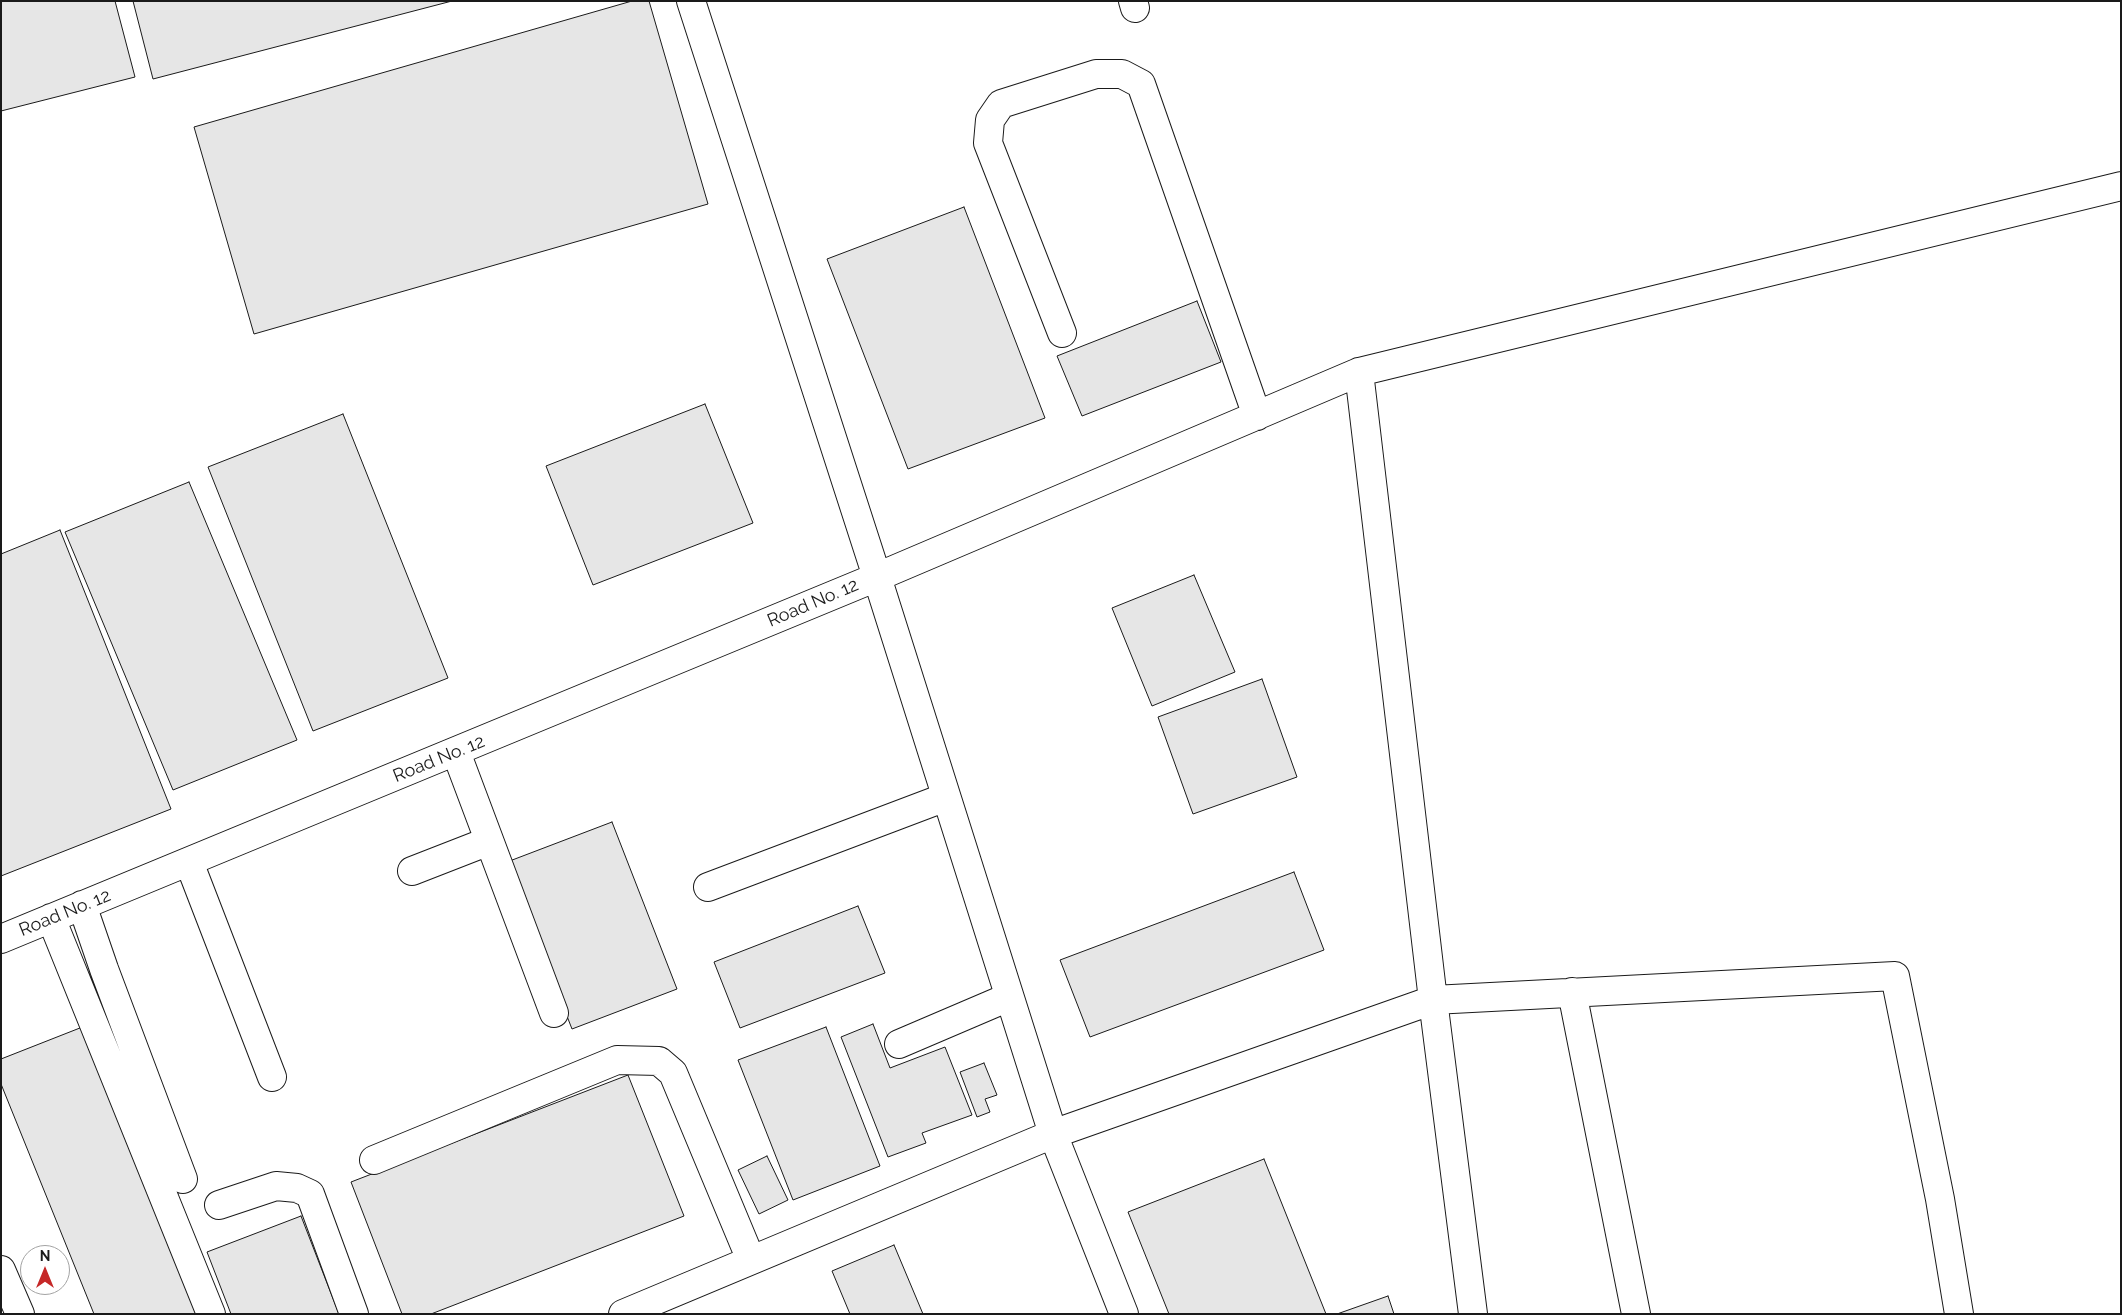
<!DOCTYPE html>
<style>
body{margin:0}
#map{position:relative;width:2122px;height:1315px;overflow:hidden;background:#fff;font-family:Raleway,sans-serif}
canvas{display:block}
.frame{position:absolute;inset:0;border:2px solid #1a1a1a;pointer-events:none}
.north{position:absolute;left:20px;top:1245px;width:50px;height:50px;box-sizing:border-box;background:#fff;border:1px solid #a3a3a3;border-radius:50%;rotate:0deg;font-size:14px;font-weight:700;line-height:20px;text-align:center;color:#1a1a1a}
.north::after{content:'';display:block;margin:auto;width:18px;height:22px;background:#c62828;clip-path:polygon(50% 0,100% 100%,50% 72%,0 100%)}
</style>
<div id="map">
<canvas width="2122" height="1315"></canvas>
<div class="frame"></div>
<div class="north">N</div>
</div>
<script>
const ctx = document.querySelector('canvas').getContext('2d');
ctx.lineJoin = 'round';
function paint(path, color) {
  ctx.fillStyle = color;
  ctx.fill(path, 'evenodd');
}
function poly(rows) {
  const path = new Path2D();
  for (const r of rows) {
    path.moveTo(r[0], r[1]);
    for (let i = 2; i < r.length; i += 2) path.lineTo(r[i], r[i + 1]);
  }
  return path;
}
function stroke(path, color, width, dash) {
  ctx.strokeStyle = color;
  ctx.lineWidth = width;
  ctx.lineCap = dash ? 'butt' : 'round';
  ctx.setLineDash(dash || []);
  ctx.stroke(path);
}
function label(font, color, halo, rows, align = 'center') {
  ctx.font = font + ' Raleway,sans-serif';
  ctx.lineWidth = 4;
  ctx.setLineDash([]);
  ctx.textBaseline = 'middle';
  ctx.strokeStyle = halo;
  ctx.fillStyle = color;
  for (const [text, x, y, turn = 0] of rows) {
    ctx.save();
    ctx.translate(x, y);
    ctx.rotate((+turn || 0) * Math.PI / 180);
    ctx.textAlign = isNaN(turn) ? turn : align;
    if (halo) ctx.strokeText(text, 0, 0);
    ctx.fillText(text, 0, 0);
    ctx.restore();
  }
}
const building = poly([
 [1,1,115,1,135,77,1,111,1,1],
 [133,1,452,1,153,79,133,1],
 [632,1,649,1,708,204,254,334,194,127,632,1],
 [964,207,1045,418,908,469,827,259,964,207],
 [1197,301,1221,362,1082,416,1057,356,1197,301],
 [705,404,753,523,593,585,546,466,705,404],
 [343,414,448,678,313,731,208,467,343,414],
 [189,482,297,740,173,790,65,532,189,482],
 [60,530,171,809,1,876,1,554,60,530],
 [1194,575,1235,672,1152,706,1112,608,1194,575],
 [1262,679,1297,777,1193,814,1158,717,1262,679],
 [612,822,677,989,572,1029,507,862,612,822],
 [1294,872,1324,950,1090,1037,1060,960,1294,872],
 [858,906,885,973,740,1028,714,962,858,906],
 [873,1024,890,1068,945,1047,972,1115,922,1133,926,1143,888,1157,841,1037,873,1024],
 [85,1026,201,1314,94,1314,1,1084,1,1059,85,1026],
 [826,1027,880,1166,793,1200,738,1060,826,1027],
 [984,1063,997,1095,985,1099,990,1112,977,1117,960,1072,984,1063],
 [628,1075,684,1216,431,1314,402,1314,351,1182,628,1075],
 [767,1156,788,1200,759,1214,738,1170,767,1156],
 [1264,1159,1326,1314,1169,1314,1128,1212,1264,1159],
 [301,1216,339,1314,231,1314,207,1252,301,1216],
 [894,1245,923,1314,850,1314,832,1271,894,1245],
 [1388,1296,1394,1314,1337,1314,1388,1296]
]);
const minor = poly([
 [691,1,877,577,1053,1134,1124,1314],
 [1133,1,1135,8],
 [1062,333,988,143,990,120,1001,104,1096,74,1122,74,1141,84,1257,416],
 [1359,372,1433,1000,1473,1314],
 [456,752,554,1013],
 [189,862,272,1077],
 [412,871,489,841],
 [708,887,946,797],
 [82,905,104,969,183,1179],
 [51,918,211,1314],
 [1,939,877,577,1359,372,2121,186],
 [1572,992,1636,1314],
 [899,1044,1009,997],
 [374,1160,617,1060,659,1061,673,1073,751,1260],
 [219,1205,276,1186,297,1188,310,1194,354,1314],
 [1,1270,20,1314],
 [623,1314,1053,1134,1433,1000,1895,976,1940,1199,1959,1314]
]);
const streetNames = [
 ["Road No. 12",813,603,-23],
 ["Road No. 12",439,759,-22],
 ["Road No. 12",65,913,-22]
];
paint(building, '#e6e6e6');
stroke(building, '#1a1a1a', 1);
stroke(minor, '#1a1a1a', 30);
stroke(minor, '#fff', 28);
label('18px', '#1a1a1a', '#fff', streetNames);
</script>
